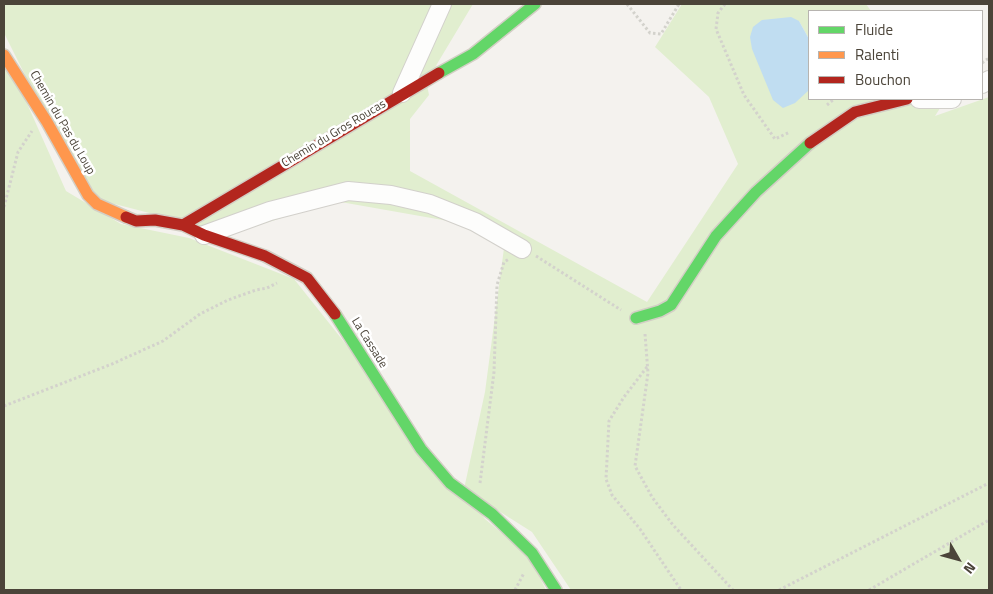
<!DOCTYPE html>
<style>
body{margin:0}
#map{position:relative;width:993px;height:594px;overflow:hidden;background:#f4f2ee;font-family:"Titillium Web",sans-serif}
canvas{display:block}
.frame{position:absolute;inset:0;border:5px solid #4b4439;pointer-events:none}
.legend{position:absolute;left:808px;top:10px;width:175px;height:90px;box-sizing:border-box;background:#fff;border:1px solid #b7b4b0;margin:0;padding:6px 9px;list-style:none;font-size:15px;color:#4b4439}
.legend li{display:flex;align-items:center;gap:10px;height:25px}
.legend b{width:25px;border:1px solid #b7b4b0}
.north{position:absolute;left:933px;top:534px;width:50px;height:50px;-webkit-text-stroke:4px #fff;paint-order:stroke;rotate:128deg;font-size:14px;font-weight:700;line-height:20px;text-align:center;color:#4b4439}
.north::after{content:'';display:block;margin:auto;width:18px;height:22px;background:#4b4439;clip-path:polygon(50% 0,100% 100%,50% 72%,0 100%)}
</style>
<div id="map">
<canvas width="993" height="594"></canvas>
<div class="frame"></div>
<ul class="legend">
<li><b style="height:6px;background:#63d668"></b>Fluide</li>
<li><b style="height:6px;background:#ff974d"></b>Ralenti</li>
<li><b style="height:6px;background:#b3261e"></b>Bouchon</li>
</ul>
<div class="north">N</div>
</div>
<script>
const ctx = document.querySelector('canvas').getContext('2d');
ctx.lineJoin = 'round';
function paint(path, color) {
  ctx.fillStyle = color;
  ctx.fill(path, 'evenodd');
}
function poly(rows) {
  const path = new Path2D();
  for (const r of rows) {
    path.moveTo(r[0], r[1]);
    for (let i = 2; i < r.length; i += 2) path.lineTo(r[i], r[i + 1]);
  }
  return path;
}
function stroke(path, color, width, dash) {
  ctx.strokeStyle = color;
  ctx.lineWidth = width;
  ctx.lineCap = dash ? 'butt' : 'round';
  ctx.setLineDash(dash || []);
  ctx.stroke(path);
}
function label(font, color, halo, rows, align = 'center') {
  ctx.font = font + ' "Titillium Web",sans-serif';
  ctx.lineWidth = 5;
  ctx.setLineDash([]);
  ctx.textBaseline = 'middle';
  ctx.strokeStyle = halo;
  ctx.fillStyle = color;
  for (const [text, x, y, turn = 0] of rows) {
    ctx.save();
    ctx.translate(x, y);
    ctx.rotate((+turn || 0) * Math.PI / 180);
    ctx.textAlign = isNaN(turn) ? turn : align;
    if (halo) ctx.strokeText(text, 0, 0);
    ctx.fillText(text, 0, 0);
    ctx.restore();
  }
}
const green = poly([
 [4,4,473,4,437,64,427,85,429,95,410,119,410,171,647,302,738,164,709,97,655,47,682,4,866,4,871,11,809,11,809,39,799,21,809,99,946,99,935,116,989,97,989,590,571,590,532,532,464,489,485,392,504,248,454,222,335,201,231,234,99,200,31,87,4,33],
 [4,52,66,191,121,224,189,238,294,279,485,519,529,556,546,590,4,590]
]);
const water = poly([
 [791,17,799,21,809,39,809,90,795,103,783,108,773,100,752,49,750,37,753,27,762,20]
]);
const path = poly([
 [627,4,650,33,661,34,679,4],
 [725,4,718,13,716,29,744,95,775,139,790,132],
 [982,63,989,58],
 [827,105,834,99],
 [4,207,18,152,32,131],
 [536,256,621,310],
 [645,334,648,373,635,466,652,497,673,525,733,590],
 [647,367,624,397,609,421,606,479,612,495,640,529,681,590],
 [4,406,112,364,163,341,200,314,228,300,256,290,267,288,277,283],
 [480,483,494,372,497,285,504,262,509,259],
 [515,590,524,573],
 [779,590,989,483],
 [869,590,989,520]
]);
const street = poly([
 [982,84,989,80],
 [402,93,442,4],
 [919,99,952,99],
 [204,235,270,211,348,191,391,195,430,204,475,222,522,249]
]);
const fast = poly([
 [439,73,473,54,535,4],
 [335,314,421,449,450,483,492,514,532,553,556,590],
 [636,318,660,311,671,305,716,236,756,192,810,143]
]);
const slow = poly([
 [4,55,47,122,88,195,97,204,126,217]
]);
const jam = poly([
 [810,143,855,112,907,99],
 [126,217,136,221,155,220,183,225,204,235,265,256,307,278,335,314],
 [183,225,439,73]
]);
const streetNames = [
 ["Chemin du Pas du Loup",62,123,60],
 ["Chemin du Gros Roucas",334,134,-31],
 ["La Cassade",369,343,58]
];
paint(green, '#e1eecf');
paint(water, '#c0ddf1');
stroke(street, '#d2d0cb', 20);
stroke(fast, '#d3cfc5', 14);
stroke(slow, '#d3cfc5', 14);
stroke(jam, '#d3cfc5', 14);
stroke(path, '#d3d2cc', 3, [2.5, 2.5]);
stroke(street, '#fdfdfc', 18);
stroke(fast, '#63d668', 11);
stroke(slow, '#ff974d', 11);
stroke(jam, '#b3261e', 11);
label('12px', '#4b4439', '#fff', streetNames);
</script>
